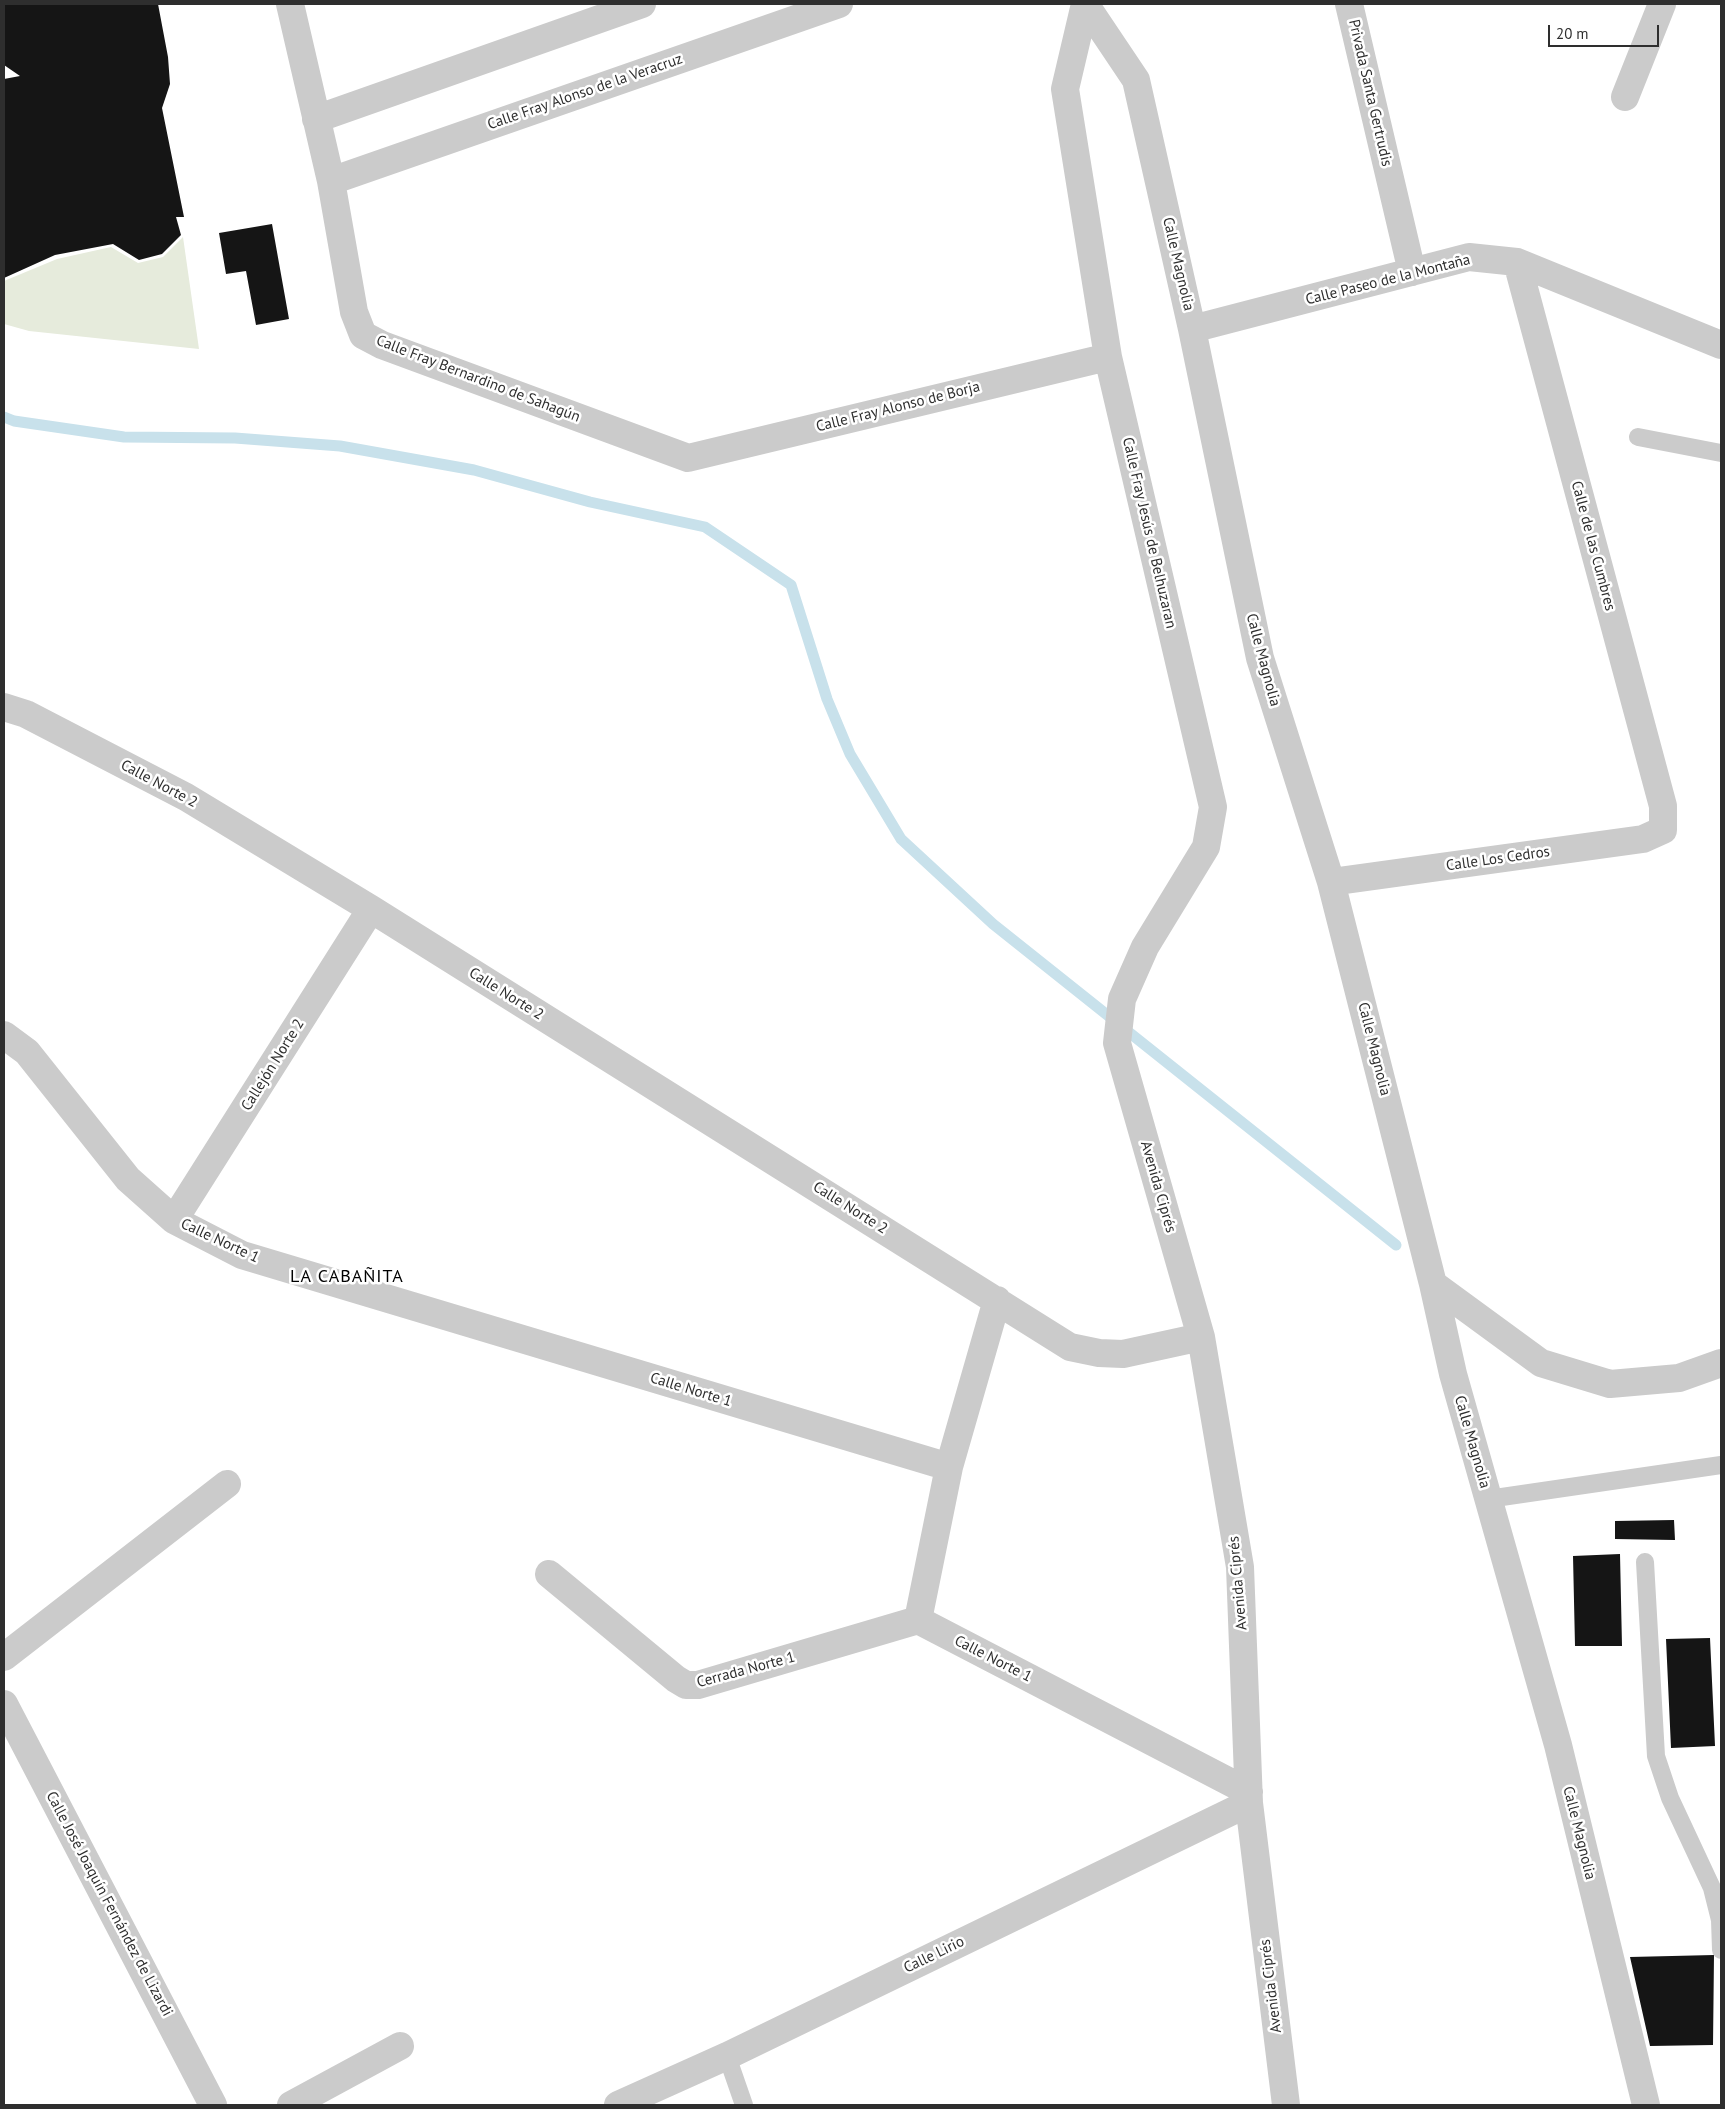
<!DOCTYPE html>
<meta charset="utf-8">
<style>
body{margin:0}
#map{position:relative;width:1725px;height:2109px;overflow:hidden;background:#fff;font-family:"PT Sans",sans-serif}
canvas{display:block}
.frame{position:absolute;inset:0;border:5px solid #2e2e2e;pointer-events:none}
.scale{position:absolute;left:1548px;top:25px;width:111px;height:22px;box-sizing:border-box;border:2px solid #2e2e2e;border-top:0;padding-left:6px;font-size:15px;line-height:18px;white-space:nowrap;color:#2e2e2e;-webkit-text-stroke:4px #fff;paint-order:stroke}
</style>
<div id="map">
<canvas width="1725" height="2109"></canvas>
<div class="frame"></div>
<div class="scale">20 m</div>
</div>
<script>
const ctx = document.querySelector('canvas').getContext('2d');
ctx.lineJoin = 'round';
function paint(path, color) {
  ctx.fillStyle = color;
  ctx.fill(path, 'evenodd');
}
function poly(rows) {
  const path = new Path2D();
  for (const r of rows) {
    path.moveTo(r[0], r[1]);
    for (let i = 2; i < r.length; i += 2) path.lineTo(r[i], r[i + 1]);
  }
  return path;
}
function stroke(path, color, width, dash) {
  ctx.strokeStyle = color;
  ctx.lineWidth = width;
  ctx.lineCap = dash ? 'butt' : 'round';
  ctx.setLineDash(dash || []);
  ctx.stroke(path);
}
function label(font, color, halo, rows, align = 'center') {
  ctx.font = font + ' "PT Sans",sans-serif';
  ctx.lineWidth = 5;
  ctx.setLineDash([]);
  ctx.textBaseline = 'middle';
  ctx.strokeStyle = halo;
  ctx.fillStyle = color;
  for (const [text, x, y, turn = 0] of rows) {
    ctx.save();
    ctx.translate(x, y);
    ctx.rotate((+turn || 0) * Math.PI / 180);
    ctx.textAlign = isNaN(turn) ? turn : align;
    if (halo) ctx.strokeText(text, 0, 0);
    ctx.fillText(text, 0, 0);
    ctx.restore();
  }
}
const green = poly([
 [183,237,199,349,29,331,4,324,4,281,57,259,111,247,138,263,163,257]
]);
const stream = poly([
 [4,417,14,421,124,437,235,438,340,446,474,470,590,502,705,527,791,585,827,699,850,754,901,839,993,924,1396,1245]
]);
const building = poly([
 [4,4,158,4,168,57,170,84,162,108,184,217,176,217,181,235,162,254,139,260,113,244,55,255,4,278,4,79,20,76,4,65],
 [272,224,289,319,256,325,246,271,226,274,219,233],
 [1674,1520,1675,1540,1615,1539,1615,1521],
 [1620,1554,1622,1646,1575,1646,1573,1556],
 [1710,1638,1715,1746,1671,1748,1666,1639],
 [1714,1955,1713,2045,1650,2046,1630,1957]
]);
const service = poly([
 [1638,437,1721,453],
 [1488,1499,1721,1465],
 [1645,1562,1656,1756,1670,1798,1712,1888,1720,1920,1721,1950],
 [727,2056,744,2105]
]);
const minor = poly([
 [290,4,331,181,354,312,363,335,382,345,688,458,1108,357],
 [1085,4,1136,80,1192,329,1260,658,1331,882,1433,1284,1453,1374,1558,1745,1646,2105],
 [1085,4,1065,89,1108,357,1213,807,1206,847,1145,947,1122,999,1117,1043,1201,1337,1240,1567,1249,1803,1286,2105],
 [1349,4,1412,272],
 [1625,97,1662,4],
 [316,119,642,4],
 [331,181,839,4],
 [1192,329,1469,257,1517,262,1721,345],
 [4,707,26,714,186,797,371,909,1070,1347,1099,1353,1123,1354,1201,1337],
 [1331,882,1643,839,1663,830,1663,806,1517,262],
 [4,1035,27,1052,128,1179,174,1220,242,1255,949,1467],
 [174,1220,371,909],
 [1433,1284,1541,1363,1610,1384,1679,1378,1721,1363],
 [549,1574,676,1679,686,1685,698,1685,918,1620],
 [918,1620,1249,1792],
 [918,1620,949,1467,997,1300],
 [4,1657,227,1484],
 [291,2105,400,2046],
 [618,2105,727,2056,1249,1803]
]);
const tertiary = poly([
 [4,1704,213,2105]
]);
const streetNames = [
 ["Calle Fray Alonso de la Veracruz",585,92,-19],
 ["Privada Santa Gertrudis",1370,93,77],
 ["Calle Magnolia",1178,264,77],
 ["Calle Paseo de la Montaña",1388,280,-14],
 ["Calle Fray Bernardino de Sahagún",478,379,21],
 ["Calle Fray Alonso de Borja",898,407,-14],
 ["Calle Fray Jesús de Belhuzaran",1149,533,77],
 ["Calle de las Cumbres",1593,546,75],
 ["Calle Magnolia",1263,660,75],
 ["Calle Norte 2",159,784,28],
 ["Calle Los Cedros",1498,859,-8],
 ["Calle Norte 2",506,994,32],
 ["Calle Magnolia",1374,1049,76],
 ["Callejón Norte 2",273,1065,-58],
 ["Avenida Ciprés",1158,1187,74],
 ["Calle Norte 2",850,1208,32],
 ["Calle Norte 1",220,1241,25],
 ["Calle Norte 1",691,1390,17],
 ["Calle Magnolia",1472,1442,74],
 ["Avenida Ciprés",1238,1583,-95],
 ["Calle Norte 1",993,1659,27],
 ["Cerrada Norte 1",746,1670,-15],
 ["Calle Magnolia",1579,1833,76],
 ["Calle José Joaquín Fernández de Lizardi",109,1904,62],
 ["Calle Lirio",934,1955,-26],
 ["Avenida Ciprés",1271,1986,-97]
];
const quarterNames = [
 ["LA CABAÑITA",347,1277]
];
paint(green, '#e6ebdc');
stroke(stream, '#c8e1eb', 11);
paint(building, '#151515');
stroke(service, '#cbcbcb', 18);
stroke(minor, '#cbcbcb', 28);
stroke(tertiary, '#cbcbcb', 28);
label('15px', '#2e2e2e', '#fff', streetNames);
ctx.letterSpacing = '1px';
label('18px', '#000', '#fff', quarterNames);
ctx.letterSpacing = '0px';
</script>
